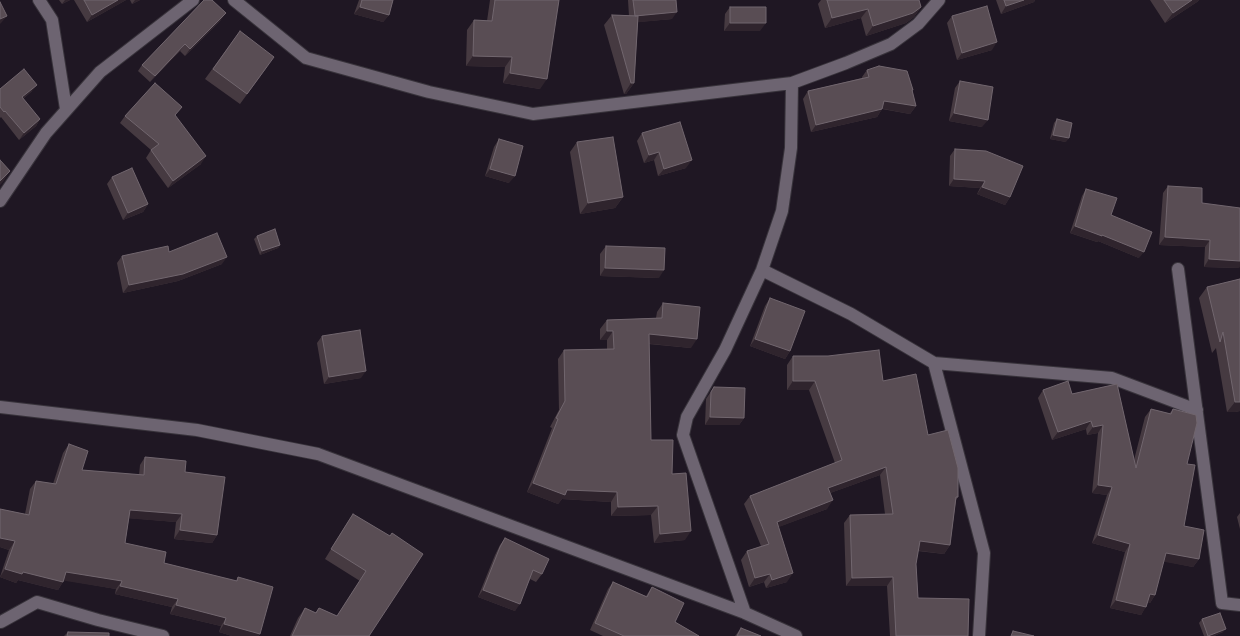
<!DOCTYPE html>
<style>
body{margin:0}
canvas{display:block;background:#1f1723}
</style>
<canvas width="1240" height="636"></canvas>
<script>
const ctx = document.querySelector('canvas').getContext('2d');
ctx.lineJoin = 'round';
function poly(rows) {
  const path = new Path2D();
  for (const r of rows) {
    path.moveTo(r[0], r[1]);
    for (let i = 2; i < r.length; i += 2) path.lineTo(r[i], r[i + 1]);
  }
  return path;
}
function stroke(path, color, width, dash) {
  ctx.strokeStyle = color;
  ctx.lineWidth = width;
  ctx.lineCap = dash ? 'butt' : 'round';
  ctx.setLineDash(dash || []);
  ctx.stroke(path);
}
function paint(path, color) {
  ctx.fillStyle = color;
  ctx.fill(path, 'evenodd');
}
const minor = poly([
 [39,0,52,20,66,109],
 [234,0,306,58,429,92,533,114,792,83,846,63,891,44,918,24,939,0],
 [0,201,46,133,100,72,193,0],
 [1178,269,1222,603,1240,605],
 [762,270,851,314,934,363],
 [0,407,197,430,318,454,745,613,796,636],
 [745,613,683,435,687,417,725,350,762,270,782,211,791,148,792,83],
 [0,622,1,622,37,602,98,620,163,636],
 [979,636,984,553,934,363,1112,378,1197,410]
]);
const wall = poly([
 [59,0,70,0,62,4],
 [74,0,126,0,87,22],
 [130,0,140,0,132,4],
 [359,0,393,0,389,15,383,22,354,14],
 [490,0,559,0,540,89,503,83,505,67,466,66,467,30,474,20,487,21],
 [628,0,676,0,672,19,638,22,634,83,626,94,624,94,604,25,612,15,629,16],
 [821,0,827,0,921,7,914,17,906,23,866,36,861,18,825,28,818,4],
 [996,0,1035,0,1034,2,1001,14],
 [1150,0,1199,0,1197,2,1165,23],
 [730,7,760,31,724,31,725,14],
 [952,16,992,50,957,60,947,23],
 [221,20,185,56,180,51,150,82,138,71,142,65],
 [240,31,267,67,240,104,205,79],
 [867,70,913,90,912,91,916,106,910,114,882,109,877,117,811,132,803,99,808,91,862,78,862,77],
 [960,81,982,127,949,121,955,88],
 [0,89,32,91,23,99,40,119,36,126,19,140,1,117,0,118],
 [125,116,175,116,201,164,168,188,146,158,151,150,120,123],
 [1057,119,1066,142,1050,139,1054,123],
 [642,133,686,168,658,176,654,160,644,163,637,141],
 [499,139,509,183,485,176,494,147],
 [577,142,623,197,615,208,580,214,570,152],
 [955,149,1010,197,1005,205,977,194,980,188,949,186,950,156],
 [112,177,148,204,143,212,123,220,107,184],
 [1168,186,1202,203,1239,268,1204,267,1205,247,1159,245,1163,193],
 [1086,189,1111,215,1139,258,1098,241,1097,242,1070,233,1082,196],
 [257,236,280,245,278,248,260,255,254,239],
 [606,246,659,278,600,276,600,254],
 [169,252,222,264,178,281,123,293,117,263,122,256],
 [1240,279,1240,411,1235,412,1227,412,1216,348,1212,353,1199,298,1207,287],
 [770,298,790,351,785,359,750,346,765,306],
 [663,303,691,348,649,344,651,440,672,474,685,540,654,543,651,515,611,516,611,502,562,499,558,504,527,492,552,428,550,427,559,410,558,359,564,350,607,349,607,340,600,340,600,329,607,320,656,318,657,312],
 [322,336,361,378,324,384,317,343],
 [793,356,883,381,928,435,958,497,956,500,950,545,944,554,918,551,916,564,918,598,968,636,890,636,887,586,846,586,844,523,850,515,885,514,880,475,830,493,827,509,778,527,787,582,766,588,764,582,749,587,741,560,747,551,761,546,744,504,750,496,835,463,809,390,787,390,787,365],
 [1117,384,1134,460,1145,417,1151,409,1169,414,1173,409,1187,464,1184,526,1199,559,1193,567,1163,561,1155,595,1150,603,1148,602,1141,615,1110,608,1125,552,1092,543,1107,495,1092,493,1098,433,1087,435,1086,429,1052,440,1038,398,1043,390,1072,394],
 [714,387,744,418,739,425,705,425,706,399],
 [69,444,82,470,139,475,140,465,145,457,185,472,217,535,212,543,174,539,176,522,129,518,125,543,164,563,236,581,238,577,260,634,258,636,232,636,219,632,221,626,170,614,172,607,115,594,116,589,64,580,58,590,18,580,16,583,0,577,9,550,0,547,0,509,25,514,30,489,36,481,53,484,63,453],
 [1240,513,1240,529,1237,517],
 [353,514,389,536,369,636,290,636,298,618,305,608,315,613,319,608,337,616,360,581,325,559,347,523],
 [505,538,542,574,536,582,530,579,515,611,478,597,495,555,500,545],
 [613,582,646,596,652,587,675,622,699,636,603,636,590,630,608,589],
 [1202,619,1223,632,1214,636,1204,636,1199,623],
 [741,628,761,636,735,636],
 [68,632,109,636,64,636]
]);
const shadedWall = poly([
 [65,0,70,0,62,4],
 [118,0,126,0,87,22,92,15],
 [135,0,140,0,132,4],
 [1024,0,1035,0,1034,2,1001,14,1006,6],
 [1192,0,1199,0,1197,2,1165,23,1173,13],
 [360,7,389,15,383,22,354,14],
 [921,7,914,17,906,23,866,36,873,26],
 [868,9,861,18,825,28,832,18],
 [677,12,672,19,630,23,635,16],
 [226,13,221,20,185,56,190,49],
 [7,16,1,23,0,24,0,19],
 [730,23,766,23,760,31,724,31],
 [997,42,992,50,957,60,962,53],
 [185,44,180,51,150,82,155,76],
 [473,56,512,57,505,67,466,66],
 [510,73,547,79,540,89,503,83],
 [631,83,634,83,626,94,624,94],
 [37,85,32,91,17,104,22,97],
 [884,101,916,106,910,114,879,108],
 [882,109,877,117,811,132,816,125],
 [954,113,988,120,982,127,949,121],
 [40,119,36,126,19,140,24,133],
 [1053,135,1069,138,1066,142,1050,139],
 [659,152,654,160,644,163,649,155],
 [206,156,201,164,168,188,173,181],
 [692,160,686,168,658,176,664,169],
 [490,169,515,176,509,183,485,176],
 [10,171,3,182,0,185,0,181],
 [954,179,985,181,980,188,949,186],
 [982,187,1010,197,1005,205,977,194],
 [623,197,615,208,580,214,588,203],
 [148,204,143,212,123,220,128,213],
 [1075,226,1102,235,1144,252,1139,258,1098,241,1097,242,1070,233],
 [1165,237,1210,240,1205,247,1159,245],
 [280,245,278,248,260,255,262,251],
 [227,257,222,264,178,281,123,293,129,285],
 [1209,259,1240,261,1240,267,1239,268,1204,267],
 [605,268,664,270,659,278,600,276],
 [607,331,613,331,607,340,600,340],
 [649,334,697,339,691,348,643,343],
 [755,339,790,351,785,359,750,346],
 [366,371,361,378,324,384,329,377],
 [793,381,815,381,809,390,787,390],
 [1235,402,1240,402,1240,411,1235,412,1227,412],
 [710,417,744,418,739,425,705,425],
 [1091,421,1086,429,1052,440,1058,432],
 [1103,425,1098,433,1087,435,1093,427],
 [886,467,880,475,822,496,828,488],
 [533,483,567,490,617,492,611,502,562,499,558,504,527,492],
 [1098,485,1112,487,1107,495,1092,493],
 [833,500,827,509,771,530,777,522],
 [658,506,651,515,611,516,618,507],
 [130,510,182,514,176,522,124,518],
 [180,530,217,535,212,543,174,539],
 [691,531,685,540,654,543,660,534],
 [1098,535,1130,544,1125,552,1092,543],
 [0,538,15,541,9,550,0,547],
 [920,541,950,545,944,554,914,550],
 [1166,553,1199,559,1193,567,1160,561],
 [5,569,23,572,63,582,58,590,18,580,16,583,0,577],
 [66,572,122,581,116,589,60,580],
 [793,573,787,582,766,588,772,580],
 [770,574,764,582,749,587,755,578],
 [893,577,887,586,846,586,852,578],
 [120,586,178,599,172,607,115,594],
 [483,590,520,604,515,611,478,597],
 [1150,594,1155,595,1150,603,1145,602],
 [1116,600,1146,607,1141,615,1110,608],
 [176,605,226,618,221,626,170,614],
 [224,624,260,634,258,636,232,636,219,632],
 [1226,629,1223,632,1214,636,1208,636]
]);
const building = poly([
 [84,0,118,0,92,15,84,0],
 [204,0,212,0,226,13,190,49,185,44,155,76,142,65,204,0],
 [362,0,393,0,389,15,360,7,362,0],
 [495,0,559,0,547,79,510,73,512,57,473,56,474,20,492,21,495,0],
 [633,0,676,0,677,12,635,16,633,0],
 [827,0,919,0,921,7,913,13,873,26,868,9,832,18,827,0],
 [1004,0,1024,0,1006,6,1004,0],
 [1164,0,1192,0,1173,13,1164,0],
 [0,2,7,16,0,19,0,2],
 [987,6,997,42,962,53,952,16,987,6],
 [730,7,766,7,766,23,730,23,730,7],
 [612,15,638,16,634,83,631,83,612,15],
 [240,31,274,57,247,94,213,69,240,31],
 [879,66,907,71,913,90,912,90,916,106,884,101,882,109,816,125,808,91,869,77,867,70,879,66],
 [24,69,37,85,22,97,40,119,24,133,5,111,4,112,0,107,0,89,24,69],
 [960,81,993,87,988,120,954,113,960,81],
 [155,83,182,107,175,115,206,156,173,181,151,150,159,144,125,116,155,83],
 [1057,119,1072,123,1069,138,1053,135,1057,119],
 [680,122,692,160,664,169,659,152,649,155,642,133,680,122],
 [613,137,623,197,588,203,577,142,613,137],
 [499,139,523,146,515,176,490,169,499,139],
 [955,149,986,151,1023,166,1010,197,982,187,985,181,954,179,955,149],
 [0,160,10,171,0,181,0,160],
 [132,168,148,204,128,213,112,177,132,168],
 [1168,186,1202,188,1202,203,1240,208,1240,261,1209,259,1210,240,1165,237,1168,186],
 [1086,189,1117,198,1111,215,1152,232,1144,252,1102,235,1102,236,1075,226,1086,189],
 [275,229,280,245,262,251,257,236,275,229],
 [217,233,227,257,183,274,129,285,122,256,168,246,169,252,217,233],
 [606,246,665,248,664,270,605,268,606,246],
 [1240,279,1240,402,1235,402,1223,332,1220,342,1207,287,1240,279],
 [770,298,805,311,790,351,755,339,770,298],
 [663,303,700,307,697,339,649,334,651,440,673,440,672,474,686,473,691,531,660,534,658,506,618,507,617,492,567,490,565,495,533,483,558,419,556,418,565,401,564,350,614,349,613,331,607,331,607,320,662,318,663,303],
 [360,330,366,371,329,377,322,336,360,330],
 [879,350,883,381,916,374,928,435,948,430,958,468,958,497,956,497,950,545,920,541,916,564,918,598,969,599,968,636,896,636,893,577,852,578,850,515,893,514,886,467,828,488,833,500,777,522,793,573,772,580,770,574,755,578,747,551,769,544,750,496,842,460,815,381,793,381,793,356,828,356,879,350],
 [1068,381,1072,394,1117,384,1136,468,1151,409,1171,414,1173,409,1196,415,1197,423,1187,464,1195,465,1184,526,1204,530,1199,559,1166,553,1155,595,1150,594,1146,607,1116,600,1130,544,1098,535,1112,487,1098,485,1103,425,1093,427,1091,421,1058,432,1043,390,1068,381],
 [714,387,745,388,744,418,710,417,711,392,714,387],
 [69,444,88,451,82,470,144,475,145,457,186,461,185,472,225,477,217,535,180,530,182,514,130,510,125,543,166,552,164,563,237,581,238,577,273,587,260,634,224,624,226,618,176,605,178,599,120,586,122,581,66,572,63,582,23,572,22,574,5,569,15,541,0,538,0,509,29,515,36,481,56,484,69,444],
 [353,514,390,536,392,533,423,554,369,636,292,636,305,608,316,613,319,608,337,616,366,571,331,549,353,514],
 [505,538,549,559,542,574,533,570,520,604,483,590,500,547,505,538],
 [613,582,647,597,652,587,684,603,675,622,699,636,624,636,595,623,613,582],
 [1220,613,1226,629,1208,636,1202,619,1220,613],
 [741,628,761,636,737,636,741,628],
 [1013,631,1034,636,1011,636,1013,631],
 [68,632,109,633,109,636,67,636,68,632]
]);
stroke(minor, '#38333b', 14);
stroke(minor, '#6d6471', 12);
paint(wall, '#463a41');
paint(shadedWall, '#2f242d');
paint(building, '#594d54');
stroke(building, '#71666e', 1);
</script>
